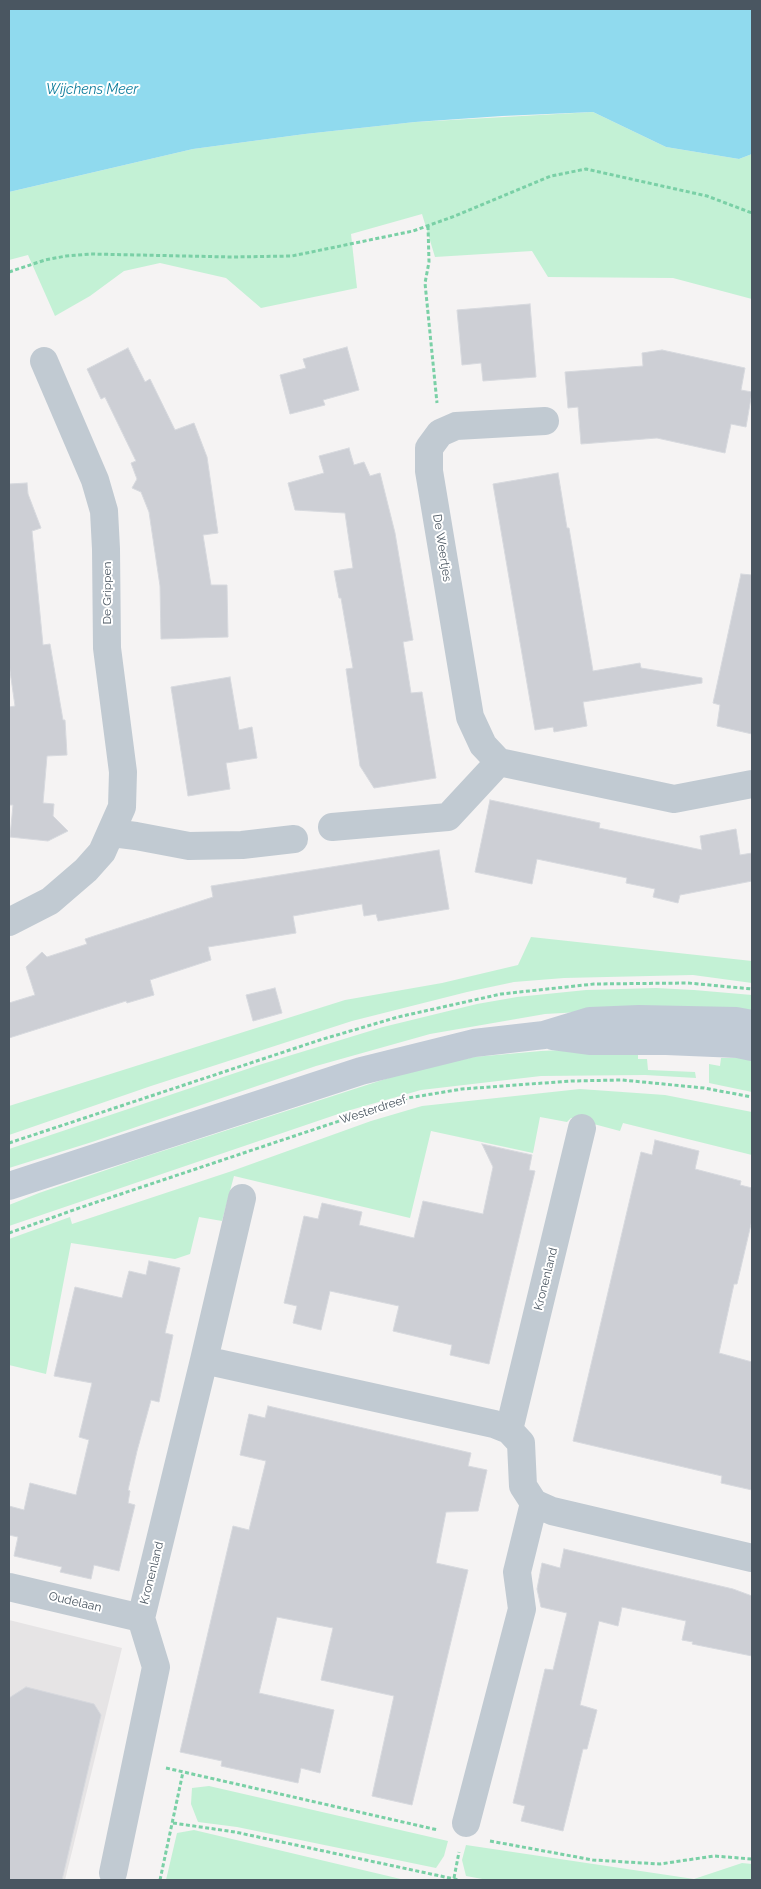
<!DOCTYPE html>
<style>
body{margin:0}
#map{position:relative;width:761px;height:1889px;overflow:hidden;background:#f5f3f3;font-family:Raleway,sans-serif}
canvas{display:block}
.frame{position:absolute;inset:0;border:10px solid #4a5661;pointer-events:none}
</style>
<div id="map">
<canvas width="761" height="1889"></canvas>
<div class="frame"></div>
</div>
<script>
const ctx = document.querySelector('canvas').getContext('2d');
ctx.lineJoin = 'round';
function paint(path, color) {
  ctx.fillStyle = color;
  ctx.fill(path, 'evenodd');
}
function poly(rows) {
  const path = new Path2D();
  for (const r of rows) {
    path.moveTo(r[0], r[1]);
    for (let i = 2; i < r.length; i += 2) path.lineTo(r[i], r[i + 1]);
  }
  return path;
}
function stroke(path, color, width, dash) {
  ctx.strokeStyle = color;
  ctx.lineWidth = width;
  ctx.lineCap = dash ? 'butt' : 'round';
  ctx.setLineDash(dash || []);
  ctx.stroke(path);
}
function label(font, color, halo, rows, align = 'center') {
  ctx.font = font + ' Raleway,sans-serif';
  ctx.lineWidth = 4;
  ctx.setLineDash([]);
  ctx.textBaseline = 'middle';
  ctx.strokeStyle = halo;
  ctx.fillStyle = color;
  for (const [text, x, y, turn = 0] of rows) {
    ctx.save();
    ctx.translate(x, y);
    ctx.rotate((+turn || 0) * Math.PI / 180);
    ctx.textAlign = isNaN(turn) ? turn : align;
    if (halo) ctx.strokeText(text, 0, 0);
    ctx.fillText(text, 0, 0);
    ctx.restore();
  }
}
const education = poly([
 [9,1620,122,1648,65,1880,9,1880]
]);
const green = poly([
 [593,112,666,147,739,159,752,154,752,299,673,278,548,277,532,251,435,257,422,214,351,234,357,288,261,308,226,278,160,263,124,271,90,296,55,316,28,255,9,260,9,192,193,149,305,134,415,122],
 [531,937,752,961,752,983,693,975,564,978,514,982,467,992,352,1021,151,1086,9,1135,9,1106,345,1000,442,983,518,965],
 [656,988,694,990,752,995,752,1015,598,1011,545,1014,430,1034,316,1066,92,1142,9,1168,9,1149,259,1065,383,1027,477,1004,517,997,586,990],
 [606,1048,638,1049,638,1059,647,1059,648,1070,695,1072,696,1078,645,1075,541,1076,421,1090,347,1111,9,1226,9,1205,39,1193,144,1157,410,1071,474,1057,541,1051],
 [737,1053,752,1055,752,1092,709,1083,709,1064,720,1066,721,1058,736,1058],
 [580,1089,665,1095,752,1112,752,1155,623,1123,620,1131,571,1118,567,1122,540,1117,533,1153,431,1131,410,1218,234,1176,222,1221,199,1217,190,1254,175,1259,71,1243,46,1374,9,1365,9,1239,70,1217,72,1224,232,1171,371,1121,422,1106],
 [209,1786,448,1841,444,1856,436,1868,237,1827,198,1822,191,1804,192,1788],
 [194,1830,405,1880,166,1880,177,1833],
 [466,1845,694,1879,742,1863,752,1864,752,1880,488,1880,466,1876,462,1860]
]);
const water = poly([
 [9,9,752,9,752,154,739,159,666,147,593,112,502,116,415,122,305,134,193,149,9,192]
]);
const building = poly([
 [530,304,536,377,483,381,481,363,462,365,457,310,530,304],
 [347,347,359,390,323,400,325,405,290,414,280,375,306,368,303,359,347,347],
 [128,348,145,382,150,379,175,430,194,423,207,457,218,533,203,535,211,585,227,585,228,637,161,639,160,586,149,512,141,492,132,488,137,479,131,463,136,461,105,397,101,399,87,369,128,348],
 [662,350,745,368,741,390,752,392,746,427,731,424,725,453,657,438,581,444,578,407,568,408,565,372,643,366,642,353,662,350],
 [349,448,354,465,364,462,370,476,380,473,395,533,413,640,403,642,411,693,422,692,436,778,374,788,360,766,346,669,353,668,341,598,339,598,334,571,353,568,345,513,295,510,288,483,324,473,319,456,349,448],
 [558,473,567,528,569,528,593,671,640,663,641,668,702,678,702,683,583,702,587,726,554,732,553,727,535,730,493,484,558,473],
 [27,483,28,494,41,528,32,531,43,645,50,644,63,720,65,720,67,755,47,756,43,803,54,804,53,816,68,831,48,841,10,837,13,805,9,805,9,707,15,706,9,664,9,484,27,483],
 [741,574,752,575,752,734,717,726,720,705,713,703,741,574],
 [230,677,239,730,252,727,257,758,226,763,230,789,188,796,171,687,230,677],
 [490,800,600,823,599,828,702,850,700,836,736,829,740,855,752,853,752,881,680,895,678,903,653,897,655,889,626,883,627,878,537,859,532,884,475,872,490,800],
 [439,850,449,909,378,921,376,914,364,916,362,904,293,916,296,933,208,947,211,960,150,980,154,995,127,1003,126,1001,9,1038,9,1003,35,995,26,967,42,952,47,957,87,944,85,939,213,897,211,886,439,850],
 [275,988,282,1013,253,1021,246,995,275,988],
 [655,1140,699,1151,695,1169,741,1181,740,1185,752,1188,752,1220,737,1284,734,1284,719,1353,752,1362,752,1490,721,1483,722,1476,573,1441,641,1152,652,1155,655,1140],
 [482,1144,532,1155,529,1170,535,1171,489,1364,450,1355,452,1345,393,1331,399,1306,330,1291,321,1330,293,1323,297,1306,284,1303,304,1216,318,1219,322,1203,362,1212,359,1225,414,1238,423,1201,483,1214,493,1167,482,1144],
 [149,1261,180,1268,165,1333,173,1335,159,1402,151,1400,137,1451,128,1490,130,1491,128,1503,135,1505,119,1571,94,1565,91,1579,60,1572,62,1567,14,1556,18,1537,9,1535,9,1506,24,1510,30,1483,76,1495,89,1440,79,1437,92,1383,54,1376,75,1287,122,1298,129,1271,146,1275,149,1261],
 [268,1406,471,1453,468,1466,487,1470,478,1511,446,1512,436,1563,468,1570,412,1805,372,1796,394,1696,321,1680,333,1628,277,1617,259,1693,334,1710,320,1773,301,1768,298,1783,221,1766,222,1761,180,1752,233,1526,249,1530,266,1461,240,1455,249,1414,265,1418,268,1406],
 [564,1549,733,1589,752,1596,752,1656,692,1644,693,1642,682,1640,686,1621,622,1607,618,1626,599,1621,580,1705,597,1710,587,1749,583,1749,563,1831,521,1821,525,1806,513,1803,545,1669,553,1670,567,1613,541,1607,537,1589,542,1563,560,1568,564,1549],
 [26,1687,94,1704,101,1715,62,1880,9,1880,9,1698,26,1687]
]);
const path = poly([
 [428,226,429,262,425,283,437,403],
 [9,272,45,260,66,256,91,254,231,257,292,256,413,231,455,216,551,176,586,169,707,196,752,213],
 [9,1143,320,1040,398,1017,501,994,594,984,688,983,752,989],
 [9,1233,82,1207,408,1098,462,1089,571,1081,622,1080,704,1088,752,1097],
 [166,1768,438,1830],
 [173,1823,235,1832,459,1880],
 [490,1841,593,1860,660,1864,714,1856,752,1859],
 [454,1878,459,1852],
 [160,1880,183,1772]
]);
const street = poly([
 [545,421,456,426,440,433,429,448,429,471,470,717,483,745,499,762,674,799,752,784],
 [332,827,448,817,499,762],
 [112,833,136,836,189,846,242,845,294,839],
 [9,922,50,901,86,870,102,852,122,807,123,772,107,648,106,549,104,511,95,480,44,361],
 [204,1360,494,1424,509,1430,521,1443,523,1486,534,1503,552,1511,752,1558],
 [509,1430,582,1128],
 [9,1587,141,1618],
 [466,1823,522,1609,517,1572,534,1503],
 [113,1873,156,1667,141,1618,204,1360,242,1198]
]);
const secondary = poly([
 [553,1036,591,1041,666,1041,738,1044,752,1047],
 [9,1186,361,1071,474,1043,544,1035,590,1021,639,1019,736,1021,752,1024]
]);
const streetNames = [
 ["De Weertjes",442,548,81],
 ["De Grippen",107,593,-90],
 ["Westerdreef",373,1110,-18],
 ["Kronenland",546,1279,-76],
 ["Kronenland",152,1573,-76],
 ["Oudelaan",75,1602,13]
];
const waterNames = [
 ["Wijchens Meer",92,90]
];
paint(education, '#e6e4e5');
paint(green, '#c3f1d5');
paint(water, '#90daee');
paint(building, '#cdcfd5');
stroke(building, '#d7d9de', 1);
stroke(path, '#7ad0a6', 3, [4, 2.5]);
stroke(street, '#c1cad2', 28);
stroke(secondary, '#c1cbd6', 28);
label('12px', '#4a5661', '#fff', streetNames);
label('italic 14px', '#0c7c9b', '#fff', waterNames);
</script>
